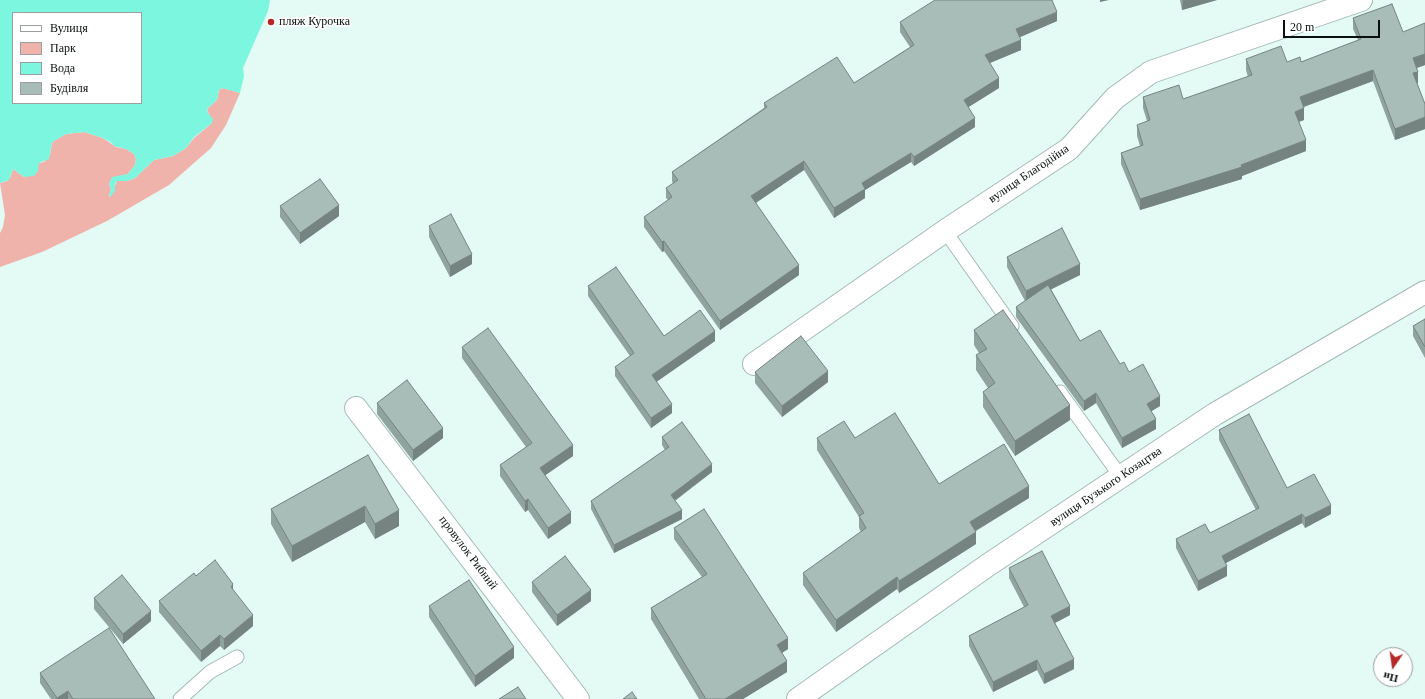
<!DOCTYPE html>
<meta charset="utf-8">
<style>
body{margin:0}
#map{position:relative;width:1425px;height:699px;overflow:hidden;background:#e3faf5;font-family:Georgia,serif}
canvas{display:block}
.legend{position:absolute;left:12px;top:12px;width:130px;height:92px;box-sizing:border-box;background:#fff;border:1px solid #9c9f9f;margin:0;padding:5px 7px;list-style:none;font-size:12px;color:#080f0e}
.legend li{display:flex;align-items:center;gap:8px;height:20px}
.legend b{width:20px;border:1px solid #9c9f9f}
.north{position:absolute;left:1373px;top:647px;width:40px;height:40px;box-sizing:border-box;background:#fff;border:1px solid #9c9f9f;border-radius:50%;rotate:193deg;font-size:11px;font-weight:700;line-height:16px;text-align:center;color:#080f0e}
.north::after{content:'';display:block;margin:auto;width:14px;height:18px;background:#b62726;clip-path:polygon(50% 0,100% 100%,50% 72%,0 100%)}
.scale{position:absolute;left:1283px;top:20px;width:97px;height:18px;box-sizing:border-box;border:2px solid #080f0e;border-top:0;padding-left:5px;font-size:12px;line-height:14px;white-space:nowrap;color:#080f0e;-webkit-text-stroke:3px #fff;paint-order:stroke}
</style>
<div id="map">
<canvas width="1425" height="699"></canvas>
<ul class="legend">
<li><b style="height:5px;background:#fff"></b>Вулиця</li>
<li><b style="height:11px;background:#f0b3ab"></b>Парк</li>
<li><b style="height:11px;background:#7cf6df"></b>Вода</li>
<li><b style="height:11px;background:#a8bdb8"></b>Будівля</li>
</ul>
<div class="north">Пн</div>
<div class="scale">20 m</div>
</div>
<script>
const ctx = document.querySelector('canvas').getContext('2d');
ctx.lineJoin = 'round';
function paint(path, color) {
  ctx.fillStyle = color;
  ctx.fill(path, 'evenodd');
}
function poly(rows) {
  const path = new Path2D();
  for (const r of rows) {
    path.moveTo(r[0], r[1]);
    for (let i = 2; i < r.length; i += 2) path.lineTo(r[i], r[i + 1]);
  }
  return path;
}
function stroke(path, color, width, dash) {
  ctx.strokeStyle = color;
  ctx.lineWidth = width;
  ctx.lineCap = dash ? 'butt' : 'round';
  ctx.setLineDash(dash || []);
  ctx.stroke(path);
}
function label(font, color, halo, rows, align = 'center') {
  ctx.font = font + ' Georgia,serif';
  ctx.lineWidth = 3.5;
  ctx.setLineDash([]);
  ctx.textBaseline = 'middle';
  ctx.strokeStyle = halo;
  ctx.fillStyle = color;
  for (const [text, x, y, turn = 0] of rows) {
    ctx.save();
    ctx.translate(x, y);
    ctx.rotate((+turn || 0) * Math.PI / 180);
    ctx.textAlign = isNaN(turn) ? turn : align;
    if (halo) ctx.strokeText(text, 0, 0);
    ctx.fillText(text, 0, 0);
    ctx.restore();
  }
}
const green = poly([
 [223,88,240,93,226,125,211,148,169,185,107,221,42,252,0,267,0,233,3,227,5,215,0,183,7,181,10,178,13,169,24,177,39,163,44,162,50,155,52,143,54,141,66,134,84,132,103,138,116,147,126,149,134,154,136,159,135,165,128,174,112,178,109,184,111,189,109,196,110,197,117,181,127,181,135,178,154,160,173,156,186,148,194,138,212,123,207,109,217,100,219,90]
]);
const water = poly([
 [0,0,270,0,268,11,243,68,244,76,240,93,223,88,219,90,217,100,207,109,208,113,213,119,212,123,194,137,186,148,173,156,154,160,135,178,127,181,117,181,115,184,115,191,110,197,109,196,111,189,109,184,112,177,128,174,135,165,136,159,134,154,126,149,114,146,112,143,103,138,84,132,66,134,54,141,52,143,49,159,39,163,38,171,34,176,24,177,13,169,9,180,0,183],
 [13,13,141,13,141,103,13,103]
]);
const service = poly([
 [945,231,1012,326],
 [1060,392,1121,477],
 [180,699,210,672,237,657]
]);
const minor = poly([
 [754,364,945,231,1069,149,1115,98,1151,72,1361,0],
 [356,408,578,699],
 [798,699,988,565,1215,414,1425,292]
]);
const wall = poly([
 [1180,0,1217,0,1182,10],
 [1353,18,1403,32,1425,23,1425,65,1417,68,1418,83,1417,83,1425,104,1425,129,1395,140,1373,81,1304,107,1304,120,1299,122,1306,151,1242,176,1242,179,1140,210,1121,164,1121,153,1140,146,1137,136,1137,125,1147,121,1143,108,1143,97,1183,99,1248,77,1246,70,1246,59,1287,62,1301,62,1358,40,1353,29],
 [1057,21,1019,37,1021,50,990,63,999,88,968,107,975,127,914,166,911,162,865,190,865,198,834,218,804,170,756,203,799,275,720,330,664,251,662,252,644,227,644,217,668,200,666,198,666,188,673,184,672,181,672,172,764,108,764,103,854,83,910,47,900,32,900,22],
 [280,206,339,216,300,244,280,217],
 [429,226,472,264,450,277,429,237],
 [1007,257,1080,275,1051,289,1080,341,1120,364,1129,372,1160,406,1151,411,1156,429,1122,448,1096,403,1084,411,1016,317,1016,307,1025,301,1007,267],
 [588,286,664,336,715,341,656,382,672,413,651,428,615,376,615,367,630,356,588,296],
 [1425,319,1425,358,1413,336,1413,326],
 [974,330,1070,420,1015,456,983,407,983,392,988,388,976,370,976,355,979,353,974,345],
 [462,347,573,456,545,475,571,523,548,539,528,510,525,512,500,476,500,465,526,447,462,358],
 [755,372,828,382,782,417,755,383],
 [377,403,443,438,413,461,377,414],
 [1219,430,1287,488,1331,514,1305,528,1302,523,1226,563,1227,576,1198,591,1176,548,1176,539,1210,533,1256,510,1219,440],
 [662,437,712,472,675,501,682,519,614,553,591,509,591,501,665,450,662,445],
 [817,438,855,438,939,484,1029,498,976,531,976,544,899,593,897,589,836,632,803,585,803,573,861,532,859,528,859,517,817,450],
 [368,455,399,526,375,539,365,522,292,562,271,524,271,509],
 [674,528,788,649,782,653,787,672,743,699,699,699,651,619,651,608,702,577,674,539],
 [1009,568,1070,615,1055,623,1074,669,1044,684,1037,670,993,692,969,646,969,636,1024,607,1009,578],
 [196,576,233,590,253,626,224,650,220,646,201,662,159,612,159,601],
 [532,582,591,601,557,626,532,592],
 [94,598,151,621,123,644,94,609],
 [429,606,514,658,475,687,429,617],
 [40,673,155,699,51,699,40,683]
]);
const shadedWall = poly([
 [1100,0,1109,0,1100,2],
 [1183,0,1217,0,1182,10],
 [1057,12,1057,21,1016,39,1016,29],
 [1021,40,1021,50,985,65,985,55],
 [1425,54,1425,65,1413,69,1413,58],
 [1373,70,1373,81,1300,108,1300,97],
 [1418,72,1418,83,1413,85,1413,73],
 [999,78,999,88,964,110,964,100],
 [1304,108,1304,120,1295,123,1295,112],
 [1425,117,1425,129,1395,140,1395,129],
 [975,118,975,127,914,166,914,157],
 [1306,140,1306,151,1242,176,1242,179,1140,210,1140,199,1241,165],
 [911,153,911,162,865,190,865,198,834,218,834,208,862,183],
 [804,161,804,170,751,206,751,196],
 [339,205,339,216,300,244,300,233],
 [664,241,664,251,662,252,662,242],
 [472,254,472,264,450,277,450,266],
 [1080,264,1080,275,1026,302,1026,291],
 [799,265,799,275,720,330,720,321],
 [715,331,715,341,652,385,652,375],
 [828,371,828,382,782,417,782,406],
 [1096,393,1096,403,1084,411,1084,401],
 [1160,396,1160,406,1147,414,1147,404],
 [672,404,672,413,651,428,651,418],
 [1070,405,1070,420,1015,456,1015,441],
 [1156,419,1156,429,1122,448,1122,438],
 [443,428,443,438,413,461,413,450],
 [573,445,573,456,540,479,540,468],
 [712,464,712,472,671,503,671,495],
 [1029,486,1029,498,970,534,970,522],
 [528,499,528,510,525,512,525,501],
 [1331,505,1331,514,1305,528,1305,518],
 [365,506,365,522,292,562,292,546],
 [399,510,399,526,375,539,375,524],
 [682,510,682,519,614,553,614,545],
 [571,512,571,523,548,539,548,528],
 [1302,514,1302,523,1222,565,1222,556],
 [976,532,976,544,899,593,899,581],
 [1227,566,1227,576,1198,591,1198,581],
 [897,577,897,589,836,632,836,620],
 [233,584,233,595,231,587],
 [591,590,591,601,557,626,557,615],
 [1070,606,1070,615,1051,625,1051,616],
 [151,611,151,621,123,644,123,634],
 [253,615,253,626,224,650,224,639],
 [220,635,220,646,201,662,201,651],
 [788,638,788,649,777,656,777,645],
 [514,647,514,658,475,687,475,676],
 [1074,659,1074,669,1044,684,1044,674],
 [1037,660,1037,670,993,692,993,682],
 [787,661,787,672,743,699,725,699],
 [68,691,68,699,57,699,57,698]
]);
const building = poly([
 [935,0,1052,0,1057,12,1016,29,1021,40,985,55,999,78,964,100,975,118,914,157,911,153,862,183,865,189,834,208,804,161,751,196,799,265,720,321,664,241,662,242,644,217,672,197,666,188,678,180,672,172,767,107,764,103,837,57,854,83,914,45,900,22,935,0],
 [1392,4,1403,32,1425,23,1425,54,1413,58,1418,72,1413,73,1425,104,1425,117,1395,129,1373,70,1300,97,1304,108,1295,112,1306,140,1241,165,1242,167,1140,199,1121,153,1143,145,1137,125,1150,120,1143,97,1179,85,1183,99,1252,75,1246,59,1281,46,1287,62,1300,57,1301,62,1361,39,1353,18,1392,4],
 [320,179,339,205,300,233,280,206,320,179],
 [451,214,472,254,450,266,429,226,451,214],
 [1062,228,1080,264,1026,291,1007,257,1062,228],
 [616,267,664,336,700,310,715,331,652,375,672,404,651,418,615,367,634,353,588,286,616,267],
 [1048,285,1080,341,1100,330,1120,364,1124,362,1129,372,1143,364,1160,396,1147,404,1156,419,1122,438,1096,393,1084,401,1016,307,1048,285],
 [1003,310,1070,405,1015,441,983,392,995,383,976,355,987,349,974,330,1003,310],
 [1425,319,1425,347,1413,326,1425,319],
 [488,328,573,445,540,468,571,512,548,528,528,499,525,501,500,465,532,443,462,347,488,328],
 [801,336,828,371,782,406,755,372,801,336],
 [407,380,443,428,413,450,377,403,407,380],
 [895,413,939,484,1004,444,1029,486,970,522,976,532,899,581,897,577,836,620,803,573,866,528,859,516,864,513,817,438,844,421,855,438,895,413],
 [1249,414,1287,488,1314,474,1331,505,1305,518,1302,514,1222,556,1227,566,1198,581,1176,539,1205,524,1210,533,1259,508,1219,430,1249,414],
 [682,422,712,464,671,495,682,510,614,545,591,501,669,447,662,437,682,422],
 [368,455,399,510,375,524,365,506,292,546,271,509,368,455],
 [704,509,788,638,777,645,787,661,725,699,706,699,651,608,707,574,674,528,704,509],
 [1042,551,1070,606,1051,616,1074,659,1044,674,1037,660,993,682,969,636,1028,605,1009,568,1042,551],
 [565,556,591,590,557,615,532,582,565,556],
 [215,560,233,584,231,587,253,615,224,639,220,635,201,651,159,601,194,573,196,576,215,560],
 [122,575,151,611,123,634,94,598,122,575],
 [469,580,514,647,475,676,429,606,469,580],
 [109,628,155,699,73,699,68,691,57,698,40,673,109,628],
 [518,687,526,699,499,699,518,687],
 [632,692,637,699,623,699,632,692]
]);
const markers = [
 [271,22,4,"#b62726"]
];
const poiNames = [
 ["пляж Курочка",279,22]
];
const streetNames = [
 ["вулиця Благодійна",1029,174,-34],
 ["вулиця Бузького Козацтва",1106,487,-34],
 ["провулок Рибний",468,553,53]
];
paint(green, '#f0b3ab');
paint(water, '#7cf6df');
stroke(service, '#a4bab5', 15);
stroke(minor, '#a4bab5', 24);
stroke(service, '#fff', 13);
stroke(minor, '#fff', 22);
paint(wall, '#90a39e');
paint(shadedWall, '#768481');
paint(building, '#a8bdb8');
stroke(building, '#768481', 1);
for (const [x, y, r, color] of markers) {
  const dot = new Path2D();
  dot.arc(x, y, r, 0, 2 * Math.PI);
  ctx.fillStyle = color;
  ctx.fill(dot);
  stroke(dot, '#fff', 1.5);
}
label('12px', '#080f0e', '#fff', poiNames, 'left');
label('12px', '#080f0e', '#fff', streetNames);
</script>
